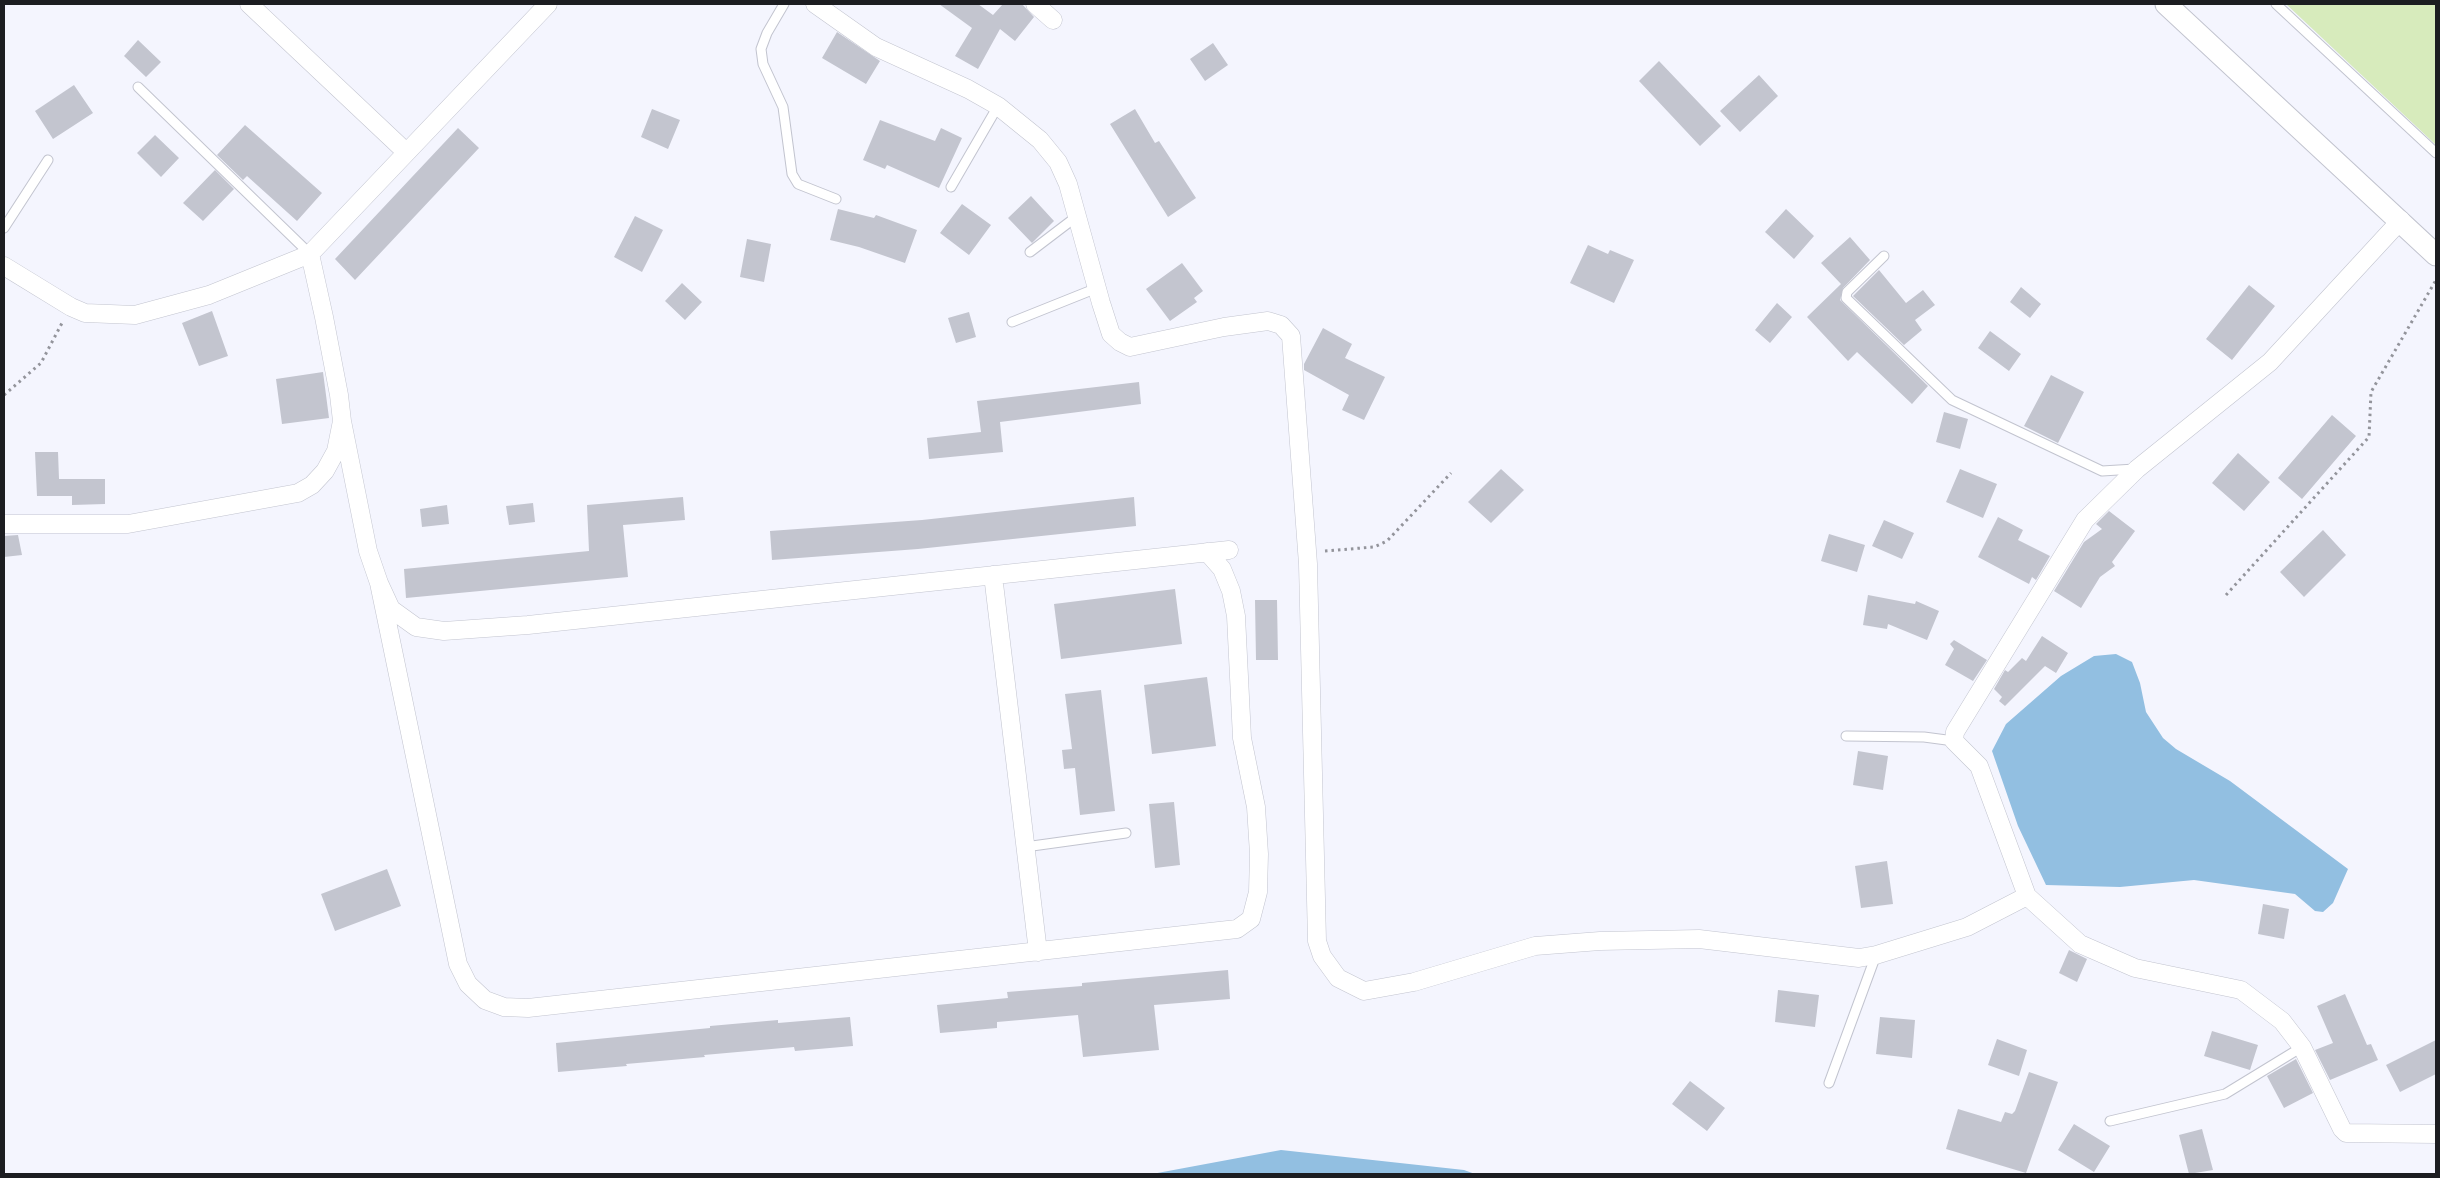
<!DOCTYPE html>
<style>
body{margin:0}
#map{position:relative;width:2440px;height:1178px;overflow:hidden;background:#f4f5fe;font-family:Karla,sans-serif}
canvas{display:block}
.frame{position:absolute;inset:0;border:5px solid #1c1d21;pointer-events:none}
</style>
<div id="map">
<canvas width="2440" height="1178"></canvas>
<div class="frame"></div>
</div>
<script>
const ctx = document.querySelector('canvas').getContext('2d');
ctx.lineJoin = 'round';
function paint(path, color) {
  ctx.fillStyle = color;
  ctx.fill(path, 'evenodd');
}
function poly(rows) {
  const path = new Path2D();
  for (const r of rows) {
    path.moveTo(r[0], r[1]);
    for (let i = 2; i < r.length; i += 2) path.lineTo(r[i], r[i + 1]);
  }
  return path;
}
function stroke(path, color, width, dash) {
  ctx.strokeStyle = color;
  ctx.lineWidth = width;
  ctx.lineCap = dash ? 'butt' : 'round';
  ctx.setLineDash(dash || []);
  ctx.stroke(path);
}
const green = poly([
 [2286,4,2436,4,2436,145]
]);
const water = poly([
 [2116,654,2132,662,2140,683,2146,712,2163,738,2176,749,2230,781,2348,869,2333,903,2323,912,2315,911,2295,894,2194,880,2120,887,2046,885,2018,826,1992,751,2006,724,2061,676,2094,656],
 [1281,1150,1464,1170,1475,1174,1152,1174]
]);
const building = poly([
 [939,4,978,4,993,15,1003,4,1022,4,1034,17,1015,41,1000,29,978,69,955,56,972,28],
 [837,32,880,61,866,84,822,58],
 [138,40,161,62,146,77,124,56],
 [1213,43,1228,65,1205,81,1190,59],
 [1659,61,1721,126,1700,146,1639,81],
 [1759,75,1778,96,1740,132,1720,111],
 [74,85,93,113,53,139,35,111],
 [652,109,680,120,668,149,641,137],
 [1135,109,1155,143,1159,141,1196,198,1168,217,1110,124],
 [880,120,935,141,941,128,962,138,939,188,887,165,885,169,863,160],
 [245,125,322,193,297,221,247,176,243,180,217,155],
 [458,128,479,148,355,280,335,259],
 [155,135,179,158,161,177,137,153],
 [215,170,234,189,203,221,183,203],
 [1031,196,1054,221,1032,243,1008,218],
 [962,204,991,225,969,255,940,233],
 [838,209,874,218,876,215,917,230,905,263,859,247,830,240],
 [1786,209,1814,236,1794,259,1765,232],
 [635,216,663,230,642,272,614,257],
 [1850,237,1870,260,1843,288,1840,300,1928,386,1912,404,1857,352,1848,361,1807,317,1841,284,1821,263],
 [747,239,771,244,764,282,740,277],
 [1588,245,1608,254,1610,250,1634,260,1614,303,1570,283],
 [1182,263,1203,291,1194,298,1197,302,1170,321,1146,289],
 [1879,270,1906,303,1923,290,1935,305,1915,320,1922,330,1904,345,1853,296],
 [682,283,702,302,685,320,665,301],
 [2249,285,2275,306,2232,360,2206,339],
 [2021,287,2041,304,2030,318,2010,302],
 [1777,303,1792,317,1770,343,1755,330],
 [212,311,228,356,199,366,182,323],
 [969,312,976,337,956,343,948,318],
 [1323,328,1352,344,1345,358,1385,377,1364,420,1342,410,1349,395,1304,370,1304,364],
 [1990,331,2021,354,2009,371,1978,348],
 [323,372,329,418,282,424,276,379],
 [2051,375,2084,392,2058,443,2024,426],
 [1139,382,1141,404,1000,422,1003,452,929,459,927,438,981,432,977,401],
 [1944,412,1968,419,1960,449,1936,442],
 [2332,415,2356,436,2302,499,2278,478],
 [35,452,58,452,59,479,105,479,105,504,72,505,72,496,37,496],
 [2238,453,2270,482,2244,511,2212,483],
 [1501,469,1524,490,1491,523,1468,502],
 [1960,469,1997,484,1983,518,1946,502],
 [683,497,685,520,623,525,628,577,406,598,404,569,589,551,587,505],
 [1134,497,1136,526,918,549,772,560,770,531,922,520],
 [533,503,535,522,509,525,506,506],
 [447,505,449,524,422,527,420,509],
 [2109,511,2135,531,2112,562,2115,566,2100,577,2081,608,2054,591,2084,542,2102,529,2096,524],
 [1998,517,2023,530,2018,540,2050,556,2036,580,2032,577,2029,584,1978,557],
 [1884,520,1914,533,1902,559,1872,546],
 [2323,530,2346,555,2304,597,2280,572],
 [1829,534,1865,545,1857,572,1821,561],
 [18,535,22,555,4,557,4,536],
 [1175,589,1182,644,1061,659,1054,604],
 [1868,595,1915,604,1916,601,1939,611,1927,640,1888,624,1887,629,1863,625],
 [1255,600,1277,600,1278,660,1256,660],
 [2042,636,2068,653,2056,673,2045,666,2005,706,1999,701,2002,697,1994,689,2005,670,2008,672,2022,658,2026,661],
 [1954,640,1987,660,1973,681,1945,665,1954,649,1950,644],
 [1207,677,1216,746,1152,754,1144,685],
 [1101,690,1115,811,1080,815,1075,768,1064,769,1062,750,1072,749,1065,694],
 [1858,751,1888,756,1883,790,1853,785],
 [1174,802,1180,865,1155,868,1149,804],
 [1887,861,1893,904,1861,908,1855,866],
 [387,869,401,906,335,931,321,894],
 [2263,904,2289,909,2284,939,2258,934],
 [2069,950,2087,959,2077,982,2059,973],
 [1228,970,1230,999,1154,1005,1159,1050,1083,1057,1078,1015,997,1022,997,1028,940,1033,937,1005,1008,998,1007,992,1082,986,1082,983],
 [1778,990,1819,995,1815,1027,1775,1022],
 [2345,994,2367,1045,2371,1044,2378,1060,2330,1080,2315,1050,2333,1043,2317,1006],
 [850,1017,853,1046,795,1051,794,1047,704,1055,705,1057,626,1064,627,1066,558,1072,556,1043,710,1028,710,1026,778,1020,778,1023],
 [1880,1017,1915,1020,1912,1058,1876,1054],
 [2212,1031,2258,1045,2250,1070,2204,1056],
 [1997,1039,2027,1050,2019,1076,1988,1065],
 [2436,1040,2436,1074,2400,1092,2386,1065],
 [2296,1059,2313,1093,2284,1108,2267,1076],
 [2029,1072,2058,1082,2026,1173,1946,1149,1958,1109,2001,1122,2005,1112,2012,1114,2015,1111],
 [1690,1081,1725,1108,1707,1131,1672,1104],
 [2074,1124,2110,1146,2094,1172,2058,1150],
 [2202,1129,2213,1170,2189,1174,2179,1135]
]);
const path = poly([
 [4,395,41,363,62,323],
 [1325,551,1374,547,1387,541,1451,473],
 [2226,595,2369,437,2371,392,2436,280]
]);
const service = poly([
 [784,4,767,33,761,49,763,64,783,107,792,174,798,184,836,199],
 [2276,4,2436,153],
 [138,87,310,254],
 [951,187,998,106],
 [4,228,48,160],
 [1030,252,1076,217],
 [1884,256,1847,292,1846,298,1952,400,2102,471,2135,469],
 [1012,322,1097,288],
 [1846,736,1924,737,1954,741],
 [1025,847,1126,833],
 [1829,1083,1876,955],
 [2110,1121,2225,1094,2302,1047]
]);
const minor = poly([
 [249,4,406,152],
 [815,4,876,47,968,89,998,106,1040,140,1058,162,1068,184,1101,303,1111,334,1120,342,1130,347,1224,327,1268,321,1281,325,1291,336,1308,564,1317,941,1322,956,1338,978,1364,991,1414,982,1535,946,1600,941,1699,939,1859,958,1876,955,1967,927,2027,896],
 [1035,4,1053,20],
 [2401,220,2270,362,2137,469,2085,520,1955,732,1954,741,1979,766,2027,896,2080,944,2135,968,2241,990,2282,1021,2302,1047,2342,1129,2346,1133,2436,1134],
 [4,266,71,307,85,313,135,315,209,295,310,254,548,4],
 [342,421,368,551,379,583,391,609,416,627,444,631,528,625,1229,550],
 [4,524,128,524,298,493,312,485,325,471,336,451,342,421,339,395,324,317,310,254],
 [993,575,1038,952],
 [379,583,458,964,468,984,485,1000,504,1007,528,1008,1237,929,1251,919,1258,892,1259,854,1256,807,1242,738,1236,616,1231,591,1222,569,1207,552]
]);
const tertiary = poly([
 [2166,4,2436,255]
]);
paint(green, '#d7ebbc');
paint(water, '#92bfe1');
paint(building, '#c3c5cf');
stroke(service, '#c2c4cf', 11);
stroke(minor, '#c2c4cf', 19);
stroke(tertiary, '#c2c4cf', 23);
stroke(path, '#93949b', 3, [2.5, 4]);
stroke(service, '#fff', 9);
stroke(minor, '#fff', 18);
stroke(tertiary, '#fff', 21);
</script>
